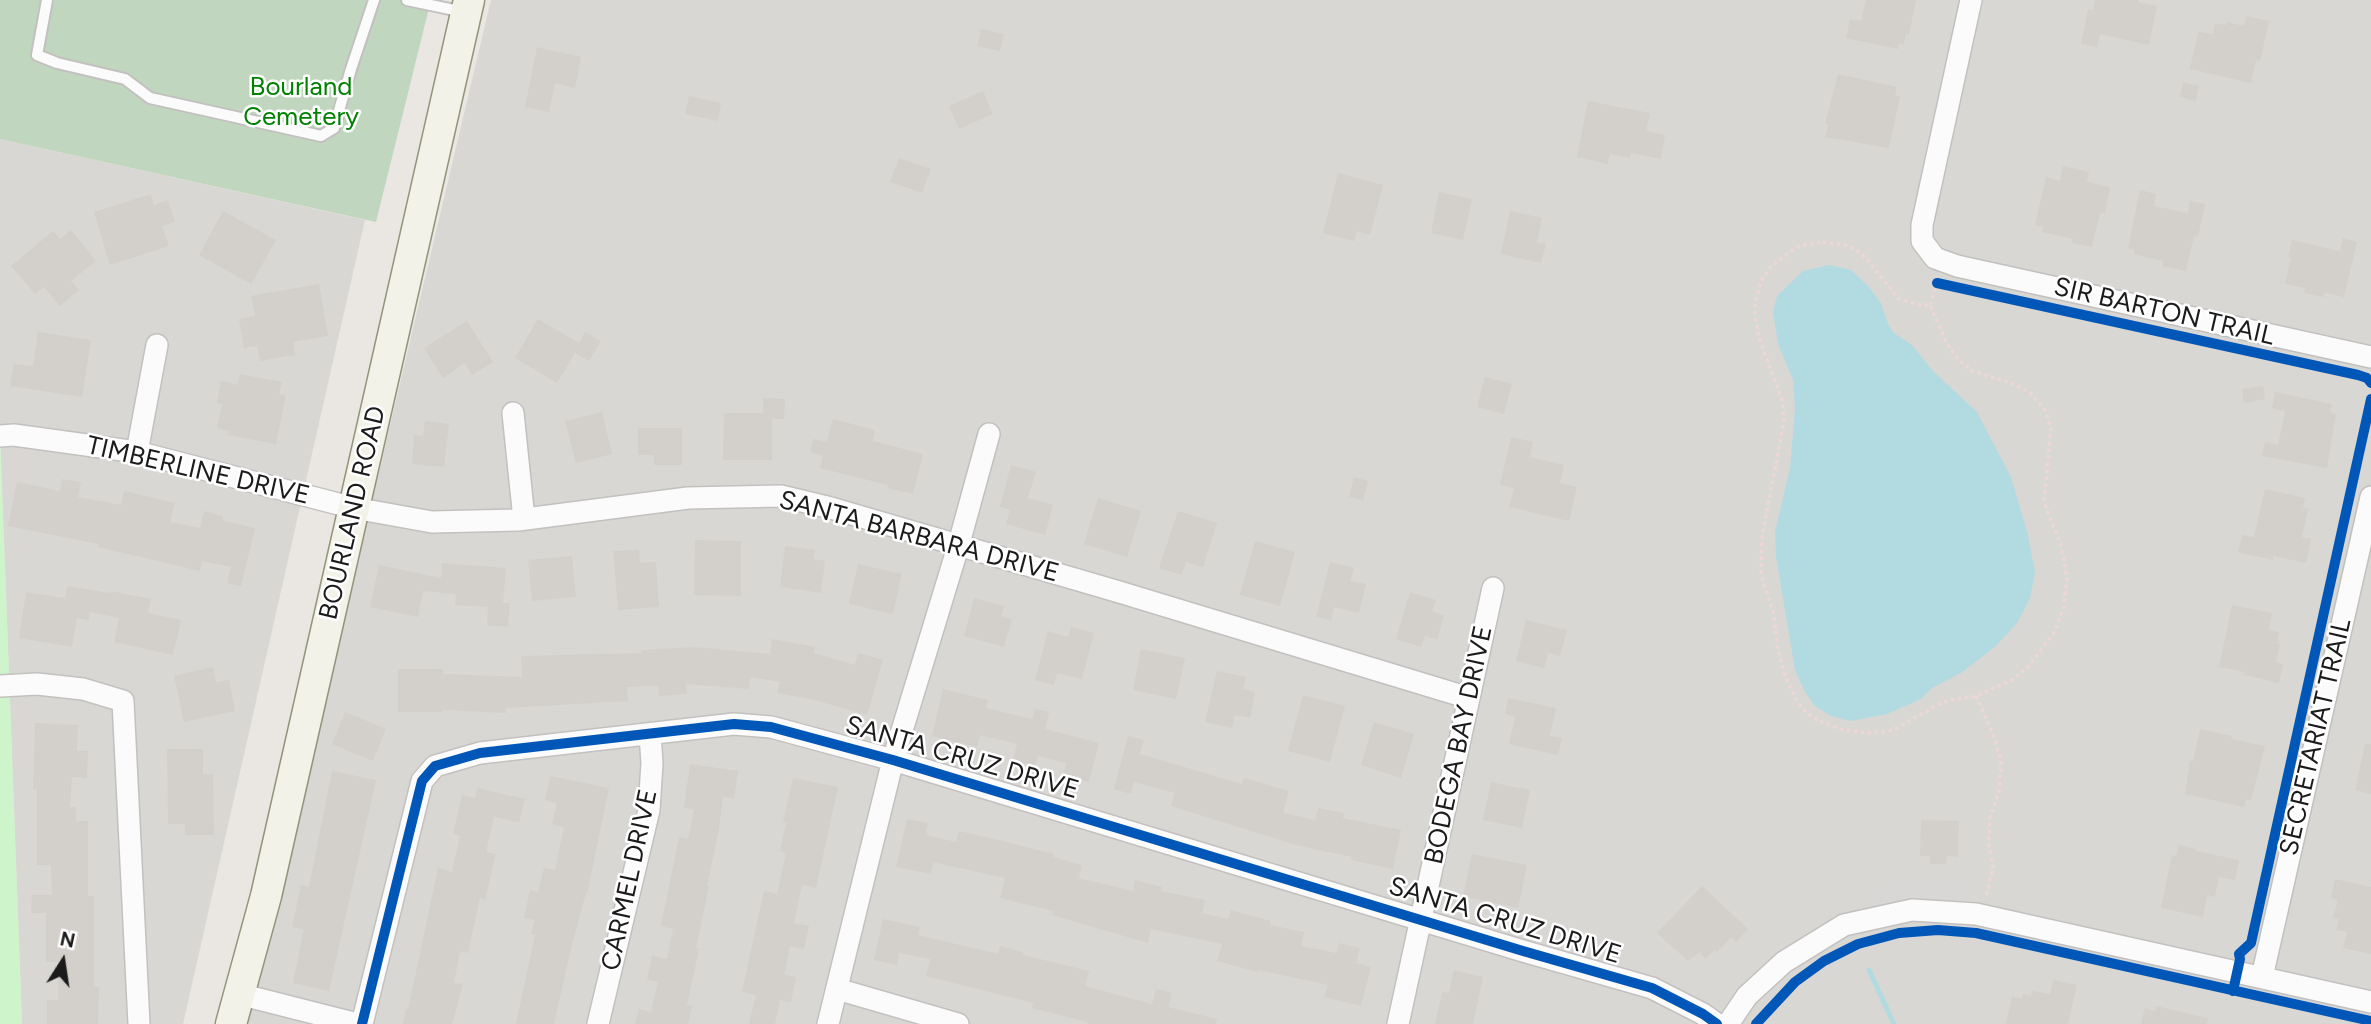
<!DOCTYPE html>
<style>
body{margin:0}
#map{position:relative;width:2371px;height:1024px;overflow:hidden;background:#eae7e2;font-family:Figtree,sans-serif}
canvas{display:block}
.north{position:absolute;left:28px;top:926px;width:70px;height:70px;-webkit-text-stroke:5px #fff;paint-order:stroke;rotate:12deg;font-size:19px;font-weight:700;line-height:28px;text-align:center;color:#1b1b1b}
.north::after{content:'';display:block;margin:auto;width:24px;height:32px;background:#1b1b1b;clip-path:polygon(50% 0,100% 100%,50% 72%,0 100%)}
</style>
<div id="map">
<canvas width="2371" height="1024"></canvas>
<div class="north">N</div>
</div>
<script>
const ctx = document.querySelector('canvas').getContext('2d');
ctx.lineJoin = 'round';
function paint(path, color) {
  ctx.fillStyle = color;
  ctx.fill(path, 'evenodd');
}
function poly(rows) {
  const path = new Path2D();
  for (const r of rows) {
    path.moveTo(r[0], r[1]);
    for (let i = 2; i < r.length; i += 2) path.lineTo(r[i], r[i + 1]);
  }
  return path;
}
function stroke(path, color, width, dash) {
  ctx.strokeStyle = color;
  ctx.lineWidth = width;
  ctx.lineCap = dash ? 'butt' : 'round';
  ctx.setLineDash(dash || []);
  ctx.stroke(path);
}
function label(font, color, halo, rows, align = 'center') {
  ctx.font = font + ' Figtree,sans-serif';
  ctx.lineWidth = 5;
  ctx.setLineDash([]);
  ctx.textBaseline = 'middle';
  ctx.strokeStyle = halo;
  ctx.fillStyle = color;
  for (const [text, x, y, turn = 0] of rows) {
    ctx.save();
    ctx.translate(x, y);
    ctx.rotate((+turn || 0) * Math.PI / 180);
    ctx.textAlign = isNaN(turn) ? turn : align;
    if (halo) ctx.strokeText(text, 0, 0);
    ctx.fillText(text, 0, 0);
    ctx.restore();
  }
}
const residential = poly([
 [491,0,2371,0,2371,1024,248,1024],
 [0,139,365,220,183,1024,22,1024,0,435]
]);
const cemetery = poly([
 [0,0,431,0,376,222,0,139]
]);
const park = poly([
 [0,435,22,1024,0,1024]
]);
const parking = poly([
 [1925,877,1965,879,1964,913,1876,918,1868,886,1886,881]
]);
const water = poly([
 [1829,265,1851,270,1868,286,1881,303,1888,324,1894,333,1912,345,1932,370,1977,412,2011,477,2028,535,2035,573,2030,598,2024,610,2017,623,1996,646,1961,673,1932,688,1921,699,1887,714,1851,721,1831,716,1815,706,1805,692,1795,670,1776,557,1775,532,1790,468,1795,409,1793,380,1778,344,1773,312,1777,296,1803,271]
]);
const stream = poly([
 [1869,970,1894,1024]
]);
const building = poly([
 [1866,0,1916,0,1909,35,1906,33,1904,44,1899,43,1898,49,1846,38,1850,19,1861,21],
 [2095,0,2138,0,2138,2,2157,6,2149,45,2100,34,2097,47,2081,44,2088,10,2093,10],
 [2246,16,2269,21,2260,61,2256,60,2251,83,2190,69,2198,32,2213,34,2215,23,2226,25,2227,22,2244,26],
 [981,29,1004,34,1000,51,977,46],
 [537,47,581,57,575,88,555,83,549,112,525,107],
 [1838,74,1897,87,1895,96,1900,96,1889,148,1825,137,1828,125,1825,124],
 [2183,82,2199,86,2196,101,2180,97],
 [983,91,993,114,959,129,949,106],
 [689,96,721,103,718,121,685,114],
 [1588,101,1650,113,1646,131,1665,135,1661,159,1631,153,1630,158,1610,154,1608,164,1577,157],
 [899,158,931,169,922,193,890,182],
 [2063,166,2089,172,2087,182,2110,187,2105,214,2100,213,2092,247,2072,243,2073,239,2042,232,2043,227,2035,225,2046,177,2060,181],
 [1338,173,1383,185,1370,235,1357,231,1354,241,1323,233],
 [2140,190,2156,194,2154,206,2188,213,2190,201,2205,204,2198,237,2194,236,2186,271,2162,266,2163,261,2134,254,2135,250,2128,248],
 [1439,192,1472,199,1463,240,1431,233],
 [151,194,154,205,168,200,175,222,162,226,169,246,110,265,94,212],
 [223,211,276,240,251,284,199,255],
 [1510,211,1542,218,1537,242,1546,244,1541,263,1501,254],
 [71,230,96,261,71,281,79,290,60,306,44,287,35,294,11,266,53,231,60,239],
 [2343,238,2357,242,2344,297,2325,293,2324,297,2304,293,2305,288,2285,284,2291,258,2288,257,2292,240,2340,251],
 [319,284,328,336,293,342,295,355,260,361,257,346,244,348,239,319,255,316,251,296],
 [538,319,579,343,585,332,601,341,589,361,575,353,557,383,515,358],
 [467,321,493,362,472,375,465,363,443,378,424,348],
 [38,332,91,340,82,397,10,386,14,364,33,366],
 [240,374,282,382,279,394,286,395,276,444,228,435,229,431,217,428,222,404,217,403,221,381,238,385],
 [1485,377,1512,384,1504,414,1477,407],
 [2263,386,2265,399,2244,403,2242,389],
 [2275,392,2332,404,2330,413,2336,414,2327,468,2262,456,2265,442,2278,445,2285,411,2272,408],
 [763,398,785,399,784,419,772,419,772,460,723,460,724,413,763,413],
 [602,412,612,454,576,463,565,421],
 [833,419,875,430,873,441,923,454,913,494,887,488,888,485,820,468,823,456,810,452,813,439,827,442],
 [425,421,449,424,444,467,412,464,414,435,423,436],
 [638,428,682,428,682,465,654,465,654,455,638,455],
 [1511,437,1533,442,1530,457,1564,465,1560,483,1577,487,1569,521,1509,507,1514,488,1500,485],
 [1011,465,1036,472,1028,498,1053,505,1045,535,1006,524,1010,510,1000,507],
 [1354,477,1368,481,1363,500,1349,497],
 [62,479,81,482,78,497,121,505,124,491,175,503,170,522,200,528,204,511,223,516,222,520,255,528,241,586,227,583,231,567,202,561,200,571,98,547,98,544,8,526,17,482,60,491],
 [2265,489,2305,498,2303,508,2308,509,2302,537,2311,539,2306,563,2273,556,2273,560,2238,552,2242,535,2254,537],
 [1098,498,1141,511,1127,557,1084,544],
 [1178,511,1217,523,1203,567,1186,562,1182,575,1159,568],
 [695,540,741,541,741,596,694,595],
 [1255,541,1295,552,1280,606,1240,595],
 [785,546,815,550,813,559,825,561,821,593,780,587],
 [639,550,640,563,656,562,659,607,618,610,613,551],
 [572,556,576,597,532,601,528,560],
 [1330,562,1354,568,1350,581,1366,584,1359,613,1334,607,1331,620,1316,617],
 [442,563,506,568,503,603,510,603,508,627,487,625,488,607,455,605,456,594,423,591,418,617,370,607,379,565,441,578],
 [858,564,902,574,893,614,849,604],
 [67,586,110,593,111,591,151,599,148,613,181,620,173,655,114,642,119,618,90,612,89,620,77,618,72,647,19,638,26,592,65,598],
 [1410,592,1436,600,1432,611,1444,615,1437,640,1425,636,1421,647,1396,639],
 [974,598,1004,606,1001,616,1012,619,1004,647,964,636],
 [2232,605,2272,613,2269,630,2279,632,2277,643,2280,644,2276,662,2283,664,2279,683,2244,675,2244,672,2219,667],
 [1526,620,1567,630,1560,656,1548,653,1544,668,1516,661],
 [1071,627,1094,633,1082,679,1057,673,1054,685,1035,680,1048,631,1068,637],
 [772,639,815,647,814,653,855,665,858,653,883,660,867,715,811,699,777,693,780,682,750,677,749,689,686,684,687,694,659,696,658,686,627,687,628,701,506,708,506,713,443,710,443,712,398,712,398,669,443,669,443,674,522,677,521,656,641,653,641,650,694,647,770,654],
 [1141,649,1185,658,1176,699,1133,690],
 [213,667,216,682,229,680,235,711,184,722,174,676],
 [1217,671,1246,677,1243,689,1255,692,1250,718,1235,715,1232,728,1205,722],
 [943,689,988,700,986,708,1032,719,1035,709,1049,712,1045,729,1099,743,1089,782,1063,775,1066,763,1038,756,1035,766,1013,760,1017,744,980,735,977,747,932,736],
 [1303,695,1345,706,1330,762,1288,751],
 [1508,698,1556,708,1550,736,1562,738,1558,755,1509,744,1515,717,1505,714],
 [345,712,386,729,373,761,332,744],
 [1374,722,1414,734,1401,778,1361,765],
 [35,723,78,725,77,751,88,751,87,778,72,777,70,807,76,807,76,821,88,821,88,896,94,896,94,987,99,987,98,1024,47,1024,47,1000,58,1000,59,962,46,962,46,913,31,913,32,895,52,895,51,865,37,865,37,789,33,789],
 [2200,729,2232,736,2231,739,2265,746,2251,800,2246,799,2244,807,2185,794,2190,761,2193,761],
 [1128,736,1144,740,1140,754,1242,784,1244,778,1289,791,1283,813,1315,820,1318,808,1344,813,1343,818,1401,830,1393,869,1351,860,1351,857,1296,845,1171,806,1175,793,1134,782,1131,794,1114,789],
 [2365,744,2371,744,2371,794,2355,790],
 [167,749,203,749,203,774,213,774,214,835,185,835,185,824,168,824],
 [690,764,738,771,734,799,723,797,719,829,707,886,709,886,696,948,699,949,687,1005,692,1006,688,1024,635,1024,639,1009,651,1012,658,982,647,980,652,956,667,959,673,929,661,926,679,837,688,839,694,810,684,808],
 [332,771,376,780,329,991,293,983,304,929,292,927,301,885,309,887],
 [550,776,609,788,587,894,586,893,572,944,554,1024,516,1024,535,935,531,934,535,920,524,918,530,890,538,892,544,868,555,870,564,827,552,824,557,803,545,800],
 [793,778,838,787,816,888,802,885,794,923,809,926,804,949,790,946,784,975,796,977,791,1002,780,1000,775,1024,749,1024,756,995,742,992,764,891,777,894,786,853,780,851,786,823,783,822],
 [1491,782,1530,790,1522,828,1483,820],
 [477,788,525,799,519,822,494,817,486,852,496,854,485,900,480,898,468,953,460,951,454,983,463,984,452,1024,403,1024,406,1009,408,1010,438,868,452,872,460,836,453,834,462,795,475,798],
 [907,819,928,823,926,835,956,842,959,831,999,840,1054,854,1053,857,1082,865,1079,878,1133,891,1135,880,1162,887,1161,891,1205,900,1202,913,1228,919,1231,910,1271,921,1270,925,1304,932,1301,946,1336,953,1339,943,1360,948,1356,963,1371,967,1361,1006,1324,997,1328,985,1258,970,1258,972,1217,961,1222,944,1151,929,1148,943,1052,915,1053,911,1000,898,1005,878,933,862,931,874,896,867],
 [1921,820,1959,821,1958,857,1947,856,1946,864,1930,864,1930,856,1920,856],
 [2179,845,2196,849,2196,851,2239,860,2235,880,2219,877,2215,897,2207,895,2203,917,2161,908,2172,855,2176,856],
 [1472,854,1527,865,1518,908,1463,896],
 [2335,879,2371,887,2371,954,2343,948,2347,932,2336,930,2339,919,2333,918,2338,900,2331,898],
 [1702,886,1748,929,1736,942,1731,937,1717,952,1714,950,1706,959,1699,952,1688,961,1657,933],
 [883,919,920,927,918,935,998,954,1000,946,1023,952,1023,955,1089,971,1085,986,1152,1004,1156,989,1172,993,1168,1007,1217,1019,1216,1024,1087,1024,1088,1022,1032,1008,1033,1003,926,976,930,959,899,953,897,965,874,960],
 [1454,970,1483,977,1473,1024,1435,1024,1442,992,1449,993],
 [2053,980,2077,985,2068,1024,2006,1024,2012,996,2022,999,2023,994,2031,996,2032,991,2050,994],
 [2156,1006,2208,1018,2207,1024,2141,1024,2145,1008,2155,1011]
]);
const path = poly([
 [1823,242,1845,245,1855,249,1866,258,1899,299,1920,305,1930,305,1946,342,1956,357,1972,371,2014,384,2030,393,2045,410,2051,428,2044,502,2061,546,2067,579,2064,606,2055,631,2030,665,2012,680,1976,696,1951,700,1939,704,1893,730,1883,732,1868,733,1839,729,1813,718,1804,710,1797,701,1784,673,1778,648,1773,611,1761,575,1762,537,1784,421,1782,399,1759,338,1755,316,1755,304,1761,281,1772,265,1799,246,1823,242],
 [1930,305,1937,283],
 [1976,696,1993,734,2001,761,1999,791,1990,818,1989,845,1993,867,1986,897]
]);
const service = poly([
 [47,0,37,55,57,63,125,79,150,98,321,136,334,128,351,69,374,0],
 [407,0,464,12]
]);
const minor = poly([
 [1971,0,1922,225,1922,241,1935,258,1957,266,2371,357],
 [513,413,524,519],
 [0,436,14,435,137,452,354,508,432,522,518,520,688,498,781,496,831,508,1116,591,1469,698],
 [137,452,157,345],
 [0,686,37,684,83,689,123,701,139,1024],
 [2262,977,2371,497],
 [837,989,958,1024],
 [239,994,357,1024],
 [362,1024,422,781,435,766,480,753,734,724,771,727,893,760,1523,951,1652,988,1703,1014,1717,1024],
 [598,1024,649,810,652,763,650,734],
 [828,1024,893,760,958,547,989,434],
 [1398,1024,1493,588],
 [1728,1024,1747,996,1784,962,1844,925,1912,910,1976,914,2371,1002]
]);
const secondary = poly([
 [231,1024,266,896,469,0]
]);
const cycleway = poly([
 [1937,283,2358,375,2367,378,2371,383],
 [2233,991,2240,959,2239,954,2251,943,2371,399],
 [362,1024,422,781,435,766,480,753,734,724,771,727,893,760,1523,951,1652,988,1703,1014,1717,1024],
 [1756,1024,1795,982,1824,961,1858,944,1899,933,1938,930,1976,933,2371,1021]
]);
const parkNames = [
 ["Bourland",301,87],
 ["Cemetery",301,117]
];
const streetNames = [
 ["SIR BARTON TRAIL",2164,312,13],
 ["TIMBERLINE DRIVE",198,471,13],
 ["BOURLAND ROAD",353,513,-77],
 ["SANTA BARBARA DRIVE",919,537,15],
 ["SECRETARIAT TRAIL",2316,737,-77],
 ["BODEGA BAY DRIVE",1459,745,-78],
 ["SANTA CRUZ DRIVE",962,758,16],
 ["CARMEL DRIVE",630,880,-78],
 ["SANTA CRUZ DRIVE",1505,921,17]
];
paint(residential, '#d9d7d4');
paint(cemetery, '#c0d6be');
paint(park, '#cdf4ca');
paint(parking, '#d8d7d5');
paint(water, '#b2dbe1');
stroke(stream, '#b2dbe1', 5);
paint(building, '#d3cfcb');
stroke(service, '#c2c1bf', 14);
stroke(minor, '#c2c1bf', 24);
stroke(secondary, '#94937b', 33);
stroke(path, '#ead7d6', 3.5, [3.5, 3.5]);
stroke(service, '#fcfbfb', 10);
stroke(minor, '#fcfbfb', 21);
stroke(secondary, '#f2f2e8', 30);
stroke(cycleway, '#0057b8', 10);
label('26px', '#018002', '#fff', parkNames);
label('26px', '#1b1b1b', '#fff', streetNames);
</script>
